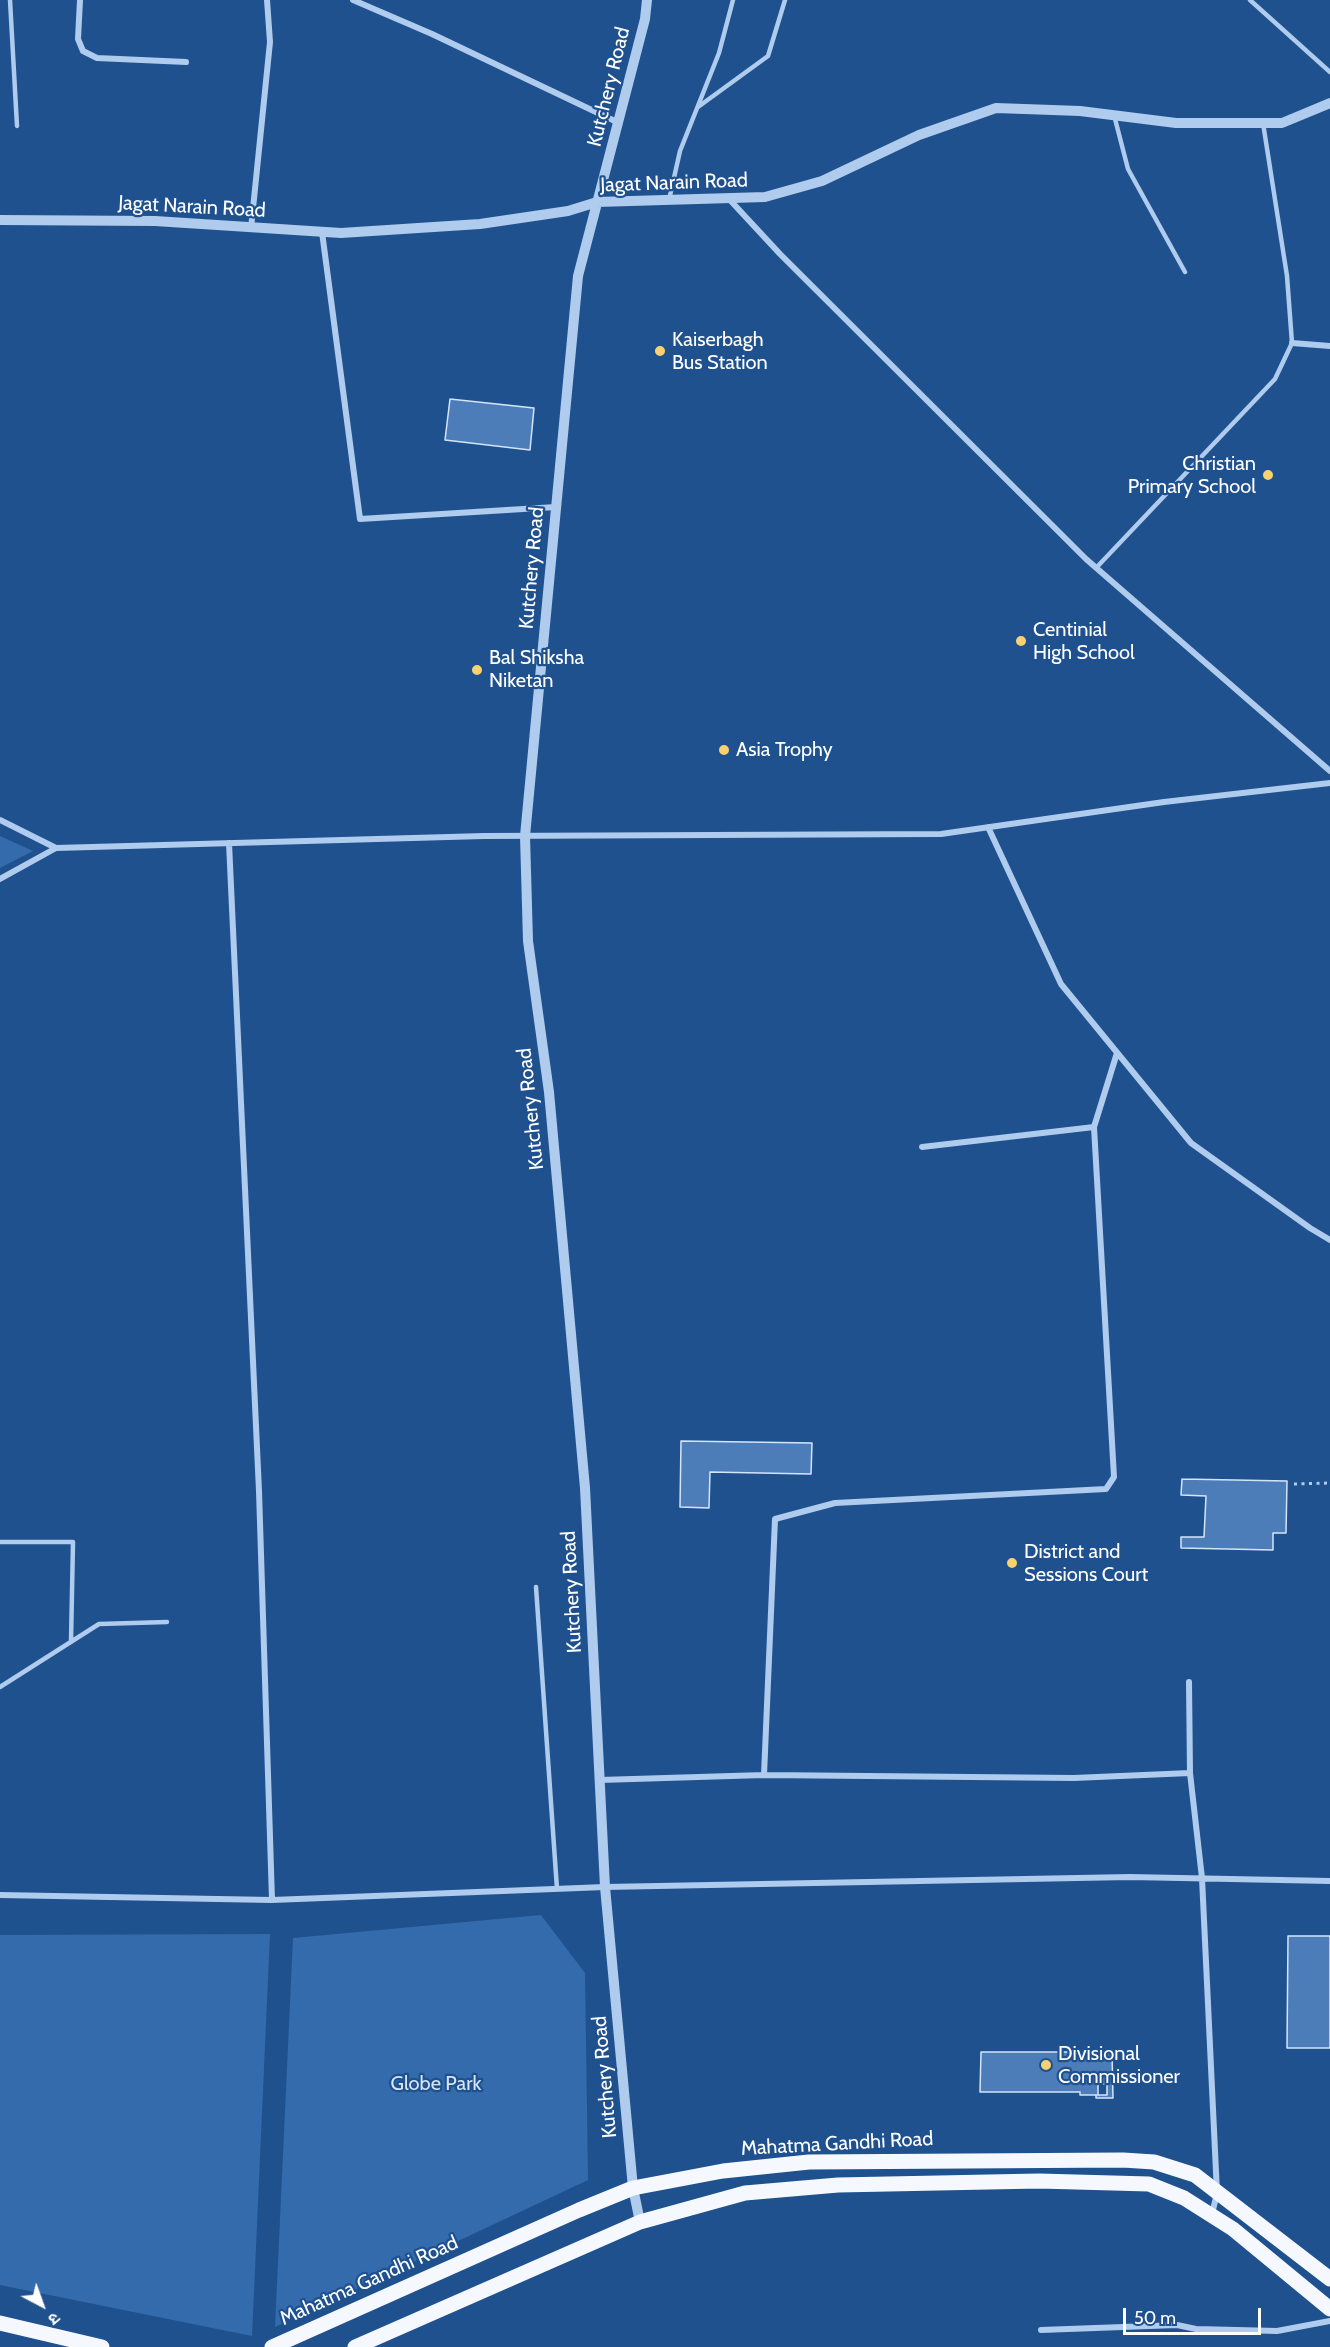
<!DOCTYPE html>
<meta charset="utf-8">
<style>
body{margin:0}
#map{position:relative;width:1330px;height:2347px;overflow:hidden;background:#1f518f;font-family:Cabin,"Noto Sans Devanagari",sans-serif}
canvas{display:block}
.north{position:absolute;left:12px;top:2275px;width:60px;height:60px;-webkit-text-stroke:4px #1f518f;paint-order:stroke;rotate:139deg;font-size:16px;font-weight:700;line-height:24px;text-align:center;color:#fff}
.north::after{content:'';display:block;margin:auto;width:21px;height:27px;background:#fff;clip-path:polygon(50% 0,100% 100%,50% 72%,0 100%)}
.scale{position:absolute;left:1123px;top:2308px;width:138px;height:27px;box-sizing:border-box;border:3px solid #fff;border-top:0;padding-left:8px;font-size:18px;line-height:21px;white-space:nowrap;color:#fff;-webkit-text-stroke:4px #1f518f;paint-order:stroke}
</style>
<div id="map">
<canvas width="1330" height="2347"></canvas>
<div class="north">उ</div>
<div class="scale">50 m</div>
</div>
<script>
const ctx = document.querySelector('canvas').getContext('2d');
ctx.lineJoin = 'round';
function paint(path, color) {
  ctx.fillStyle = color;
  ctx.fill(path, 'evenodd');
}
function poly(rows) {
  const path = new Path2D();
  for (const r of rows) {
    path.moveTo(r[0], r[1]);
    for (let i = 2; i < r.length; i += 2) path.lineTo(r[i], r[i + 1]);
  }
  return path;
}
function stroke(path, color, width, dash) {
  ctx.strokeStyle = color;
  ctx.lineWidth = width;
  ctx.lineCap = dash ? 'butt' : 'round';
  ctx.setLineDash(dash || []);
  ctx.stroke(path);
}
function label(font, color, halo, rows, align = 'center') {
  ctx.font = font + ' Cabin,sans-serif';
  ctx.lineWidth = 4.5;
  ctx.setLineDash([]);
  ctx.textBaseline = 'middle';
  ctx.strokeStyle = halo;
  ctx.fillStyle = color;
  for (const [text, x, y, turn = 0] of rows) {
    ctx.save();
    ctx.translate(x, y);
    ctx.rotate((+turn || 0) * Math.PI / 180);
    ctx.textAlign = isNaN(turn) ? turn : align;
    if (halo) ctx.strokeText(text, 0, 0);
    ctx.fillText(text, 0, 0);
    ctx.restore();
  }
}
const green = poly([
 [0,836,33,851,0,868],
 [541,1915,585,1973,588,2180,275,2327,293,1938],
 [270,1934,252,2336,0,2285,0,1935]
]);
const building = poly([
 [450,399,534,408,530,450,445,440,450,399],
 [681,1441,812,1443,811,1474,710,1472,709,1508,680,1507,681,1441],
 [1182,1479,1287,1481,1286,1533,1273,1533,1273,1550,1181,1548,1181,1537,1204,1537,1206,1496,1181,1495,1182,1479],
 [1288,1936,1330,1936,1330,2048,1287,2048,1288,1936],
 [981,2052,1112,2052,1113,2098,1096,2098,1096,2095,1107,2095,1107,2079,1104,2078,1104,2084,1098,2084,1098,2095,1080,2095,1080,2092,980,2092,981,2052]
]);
const path = poly([
 [1294,1484,1330,1483]
]);
const service = poly([
 [10,0,17,126],
 [1250,0,1330,72],
 [698,107,768,56,785,0],
 [1114,115,1128,169,1185,272],
 [669,200,680,151,719,53,733,0],
 [1096,568,1275,379,1292,343,1287,276,1263,123],
 [0,1542,73,1542,71,1642],
 [536,1587,557,1889],
 [0,1687,99,1624,167,1622]
]);
const minor = poly([
 [80,0,78,39,83,51,97,58,186,62],
 [353,0,432,34,619,123],
 [729,199,780,254,1086,559,1330,771],
 [251,228,270,42,267,0],
 [322,232,360,519,556,507],
 [1292,343,1330,346],
 [0,820,56,848],
 [988,827,1061,984,1191,1143,1310,1228,1330,1240],
 [229,843,259,1491,272,1900],
 [0,879,56,848,484,836,941,834,1164,802,1330,783],
 [922,1147,1094,1127],
 [1189,1682,1190,1773,1202,1878,1217,2193,1212,2214],
 [764,1775,775,1519,835,1503,1106,1489,1114,1477,1094,1127,1117,1053],
 [600,1780,764,1775,1074,1778,1190,1773],
 [0,1895,272,1900,605,1887,1130,1877,1330,1881],
 [1041,2330,1177,2325,1196,2329,1277,2331,1330,2321]
]);
const tertiary = poly([
 [0,220,155,221,341,233,480,224,568,211,597,202,765,197,822,181,919,135,996,108,1080,111,1176,123,1282,123,1330,103],
 [640,2222,633,2188,605,1887,585,1488,549,1092,528,941,525,836,578,276,645,19,647,0]
]);
const primary = poly([
 [0,2323,102,2347],
 [272,2347,579,2210,633,2188,723,2171,809,2162,1123,2160,1154,2162,1195,2175,1330,2279],
 [355,2347,640,2222,745,2193,838,2185,1039,2181,1149,2184,1184,2198,1233,2229,1330,2309]
]);
const markers = [
 [660,351,6,"#fad16f"],
 [1268,475,6,"#fad16f"],
 [1021,641,6,"#fad16f"],
 [477,670,6,"#fad16f"],
 [724,750,6,"#fad16f"],
 [1012,1563,6,"#fad16f"],
 [1046,2065,6,"#fad16f"]
];
const streetNames = [
 ["Kutchery Road",609,87,-76],
 ["Jagat Narain Road",674,183,-2],
 ["Jagat Narain Road",192,207,3],
 ["Kutchery Road",532,568,-85],
 ["Kutchery Road",531,1109,-96],
 ["Kutchery Road",572,1592,-93],
 ["Kutchery Road",605,2077,-95],
 ["Mahatma Gandhi Road",837,2144,-3],
 ["Mahatma Gandhi Road",369,2281,-24]
];
const poiNames = [
 ["Kaiserbagh",672,340],
 ["Bus Station",672,363],
 ["Christian",1256,464,"right"],
 ["Primary School",1256,487,"right"],
 ["Centinial",1033,630],
 ["High School",1033,653],
 ["Bal Shiksha",489,658],
 ["Niketan",489,681],
 ["Asia Trophy",736,750],
 ["District and",1024,1552],
 ["Sessions Court",1024,1575],
 ["Divisional",1058,2054],
 ["Commissioner",1058,2077]
];
const parkNames = [
 ["Globe Park",436,2084]
];
paint(green, '#336bad');
paint(building, '#4c7db8');
stroke(building, '#d5e5f9', 1.5);
stroke(path, '#afcbed', 3, [3, 4.5]);
stroke(service, '#afcbed', 4.5);
stroke(minor, '#afcbed', 6);
stroke(tertiary, '#afcbed', 10);
stroke(primary, '#f5f9ff', 15);
for (const [x, y, r, color] of markers) {
  const dot = new Path2D();
  dot.arc(x, y, r, 0, 2 * Math.PI);
  ctx.fillStyle = color;
  ctx.fill(dot);
  stroke(dot, '#1f518f', 2);
}
label('20px', '#fff', '#1f518f', streetNames);
label('20px', '#fff', '#1f518f', poiNames, 'left');
label('20px', '#d5e5f9', '#1f518f', parkNames);
</script>
